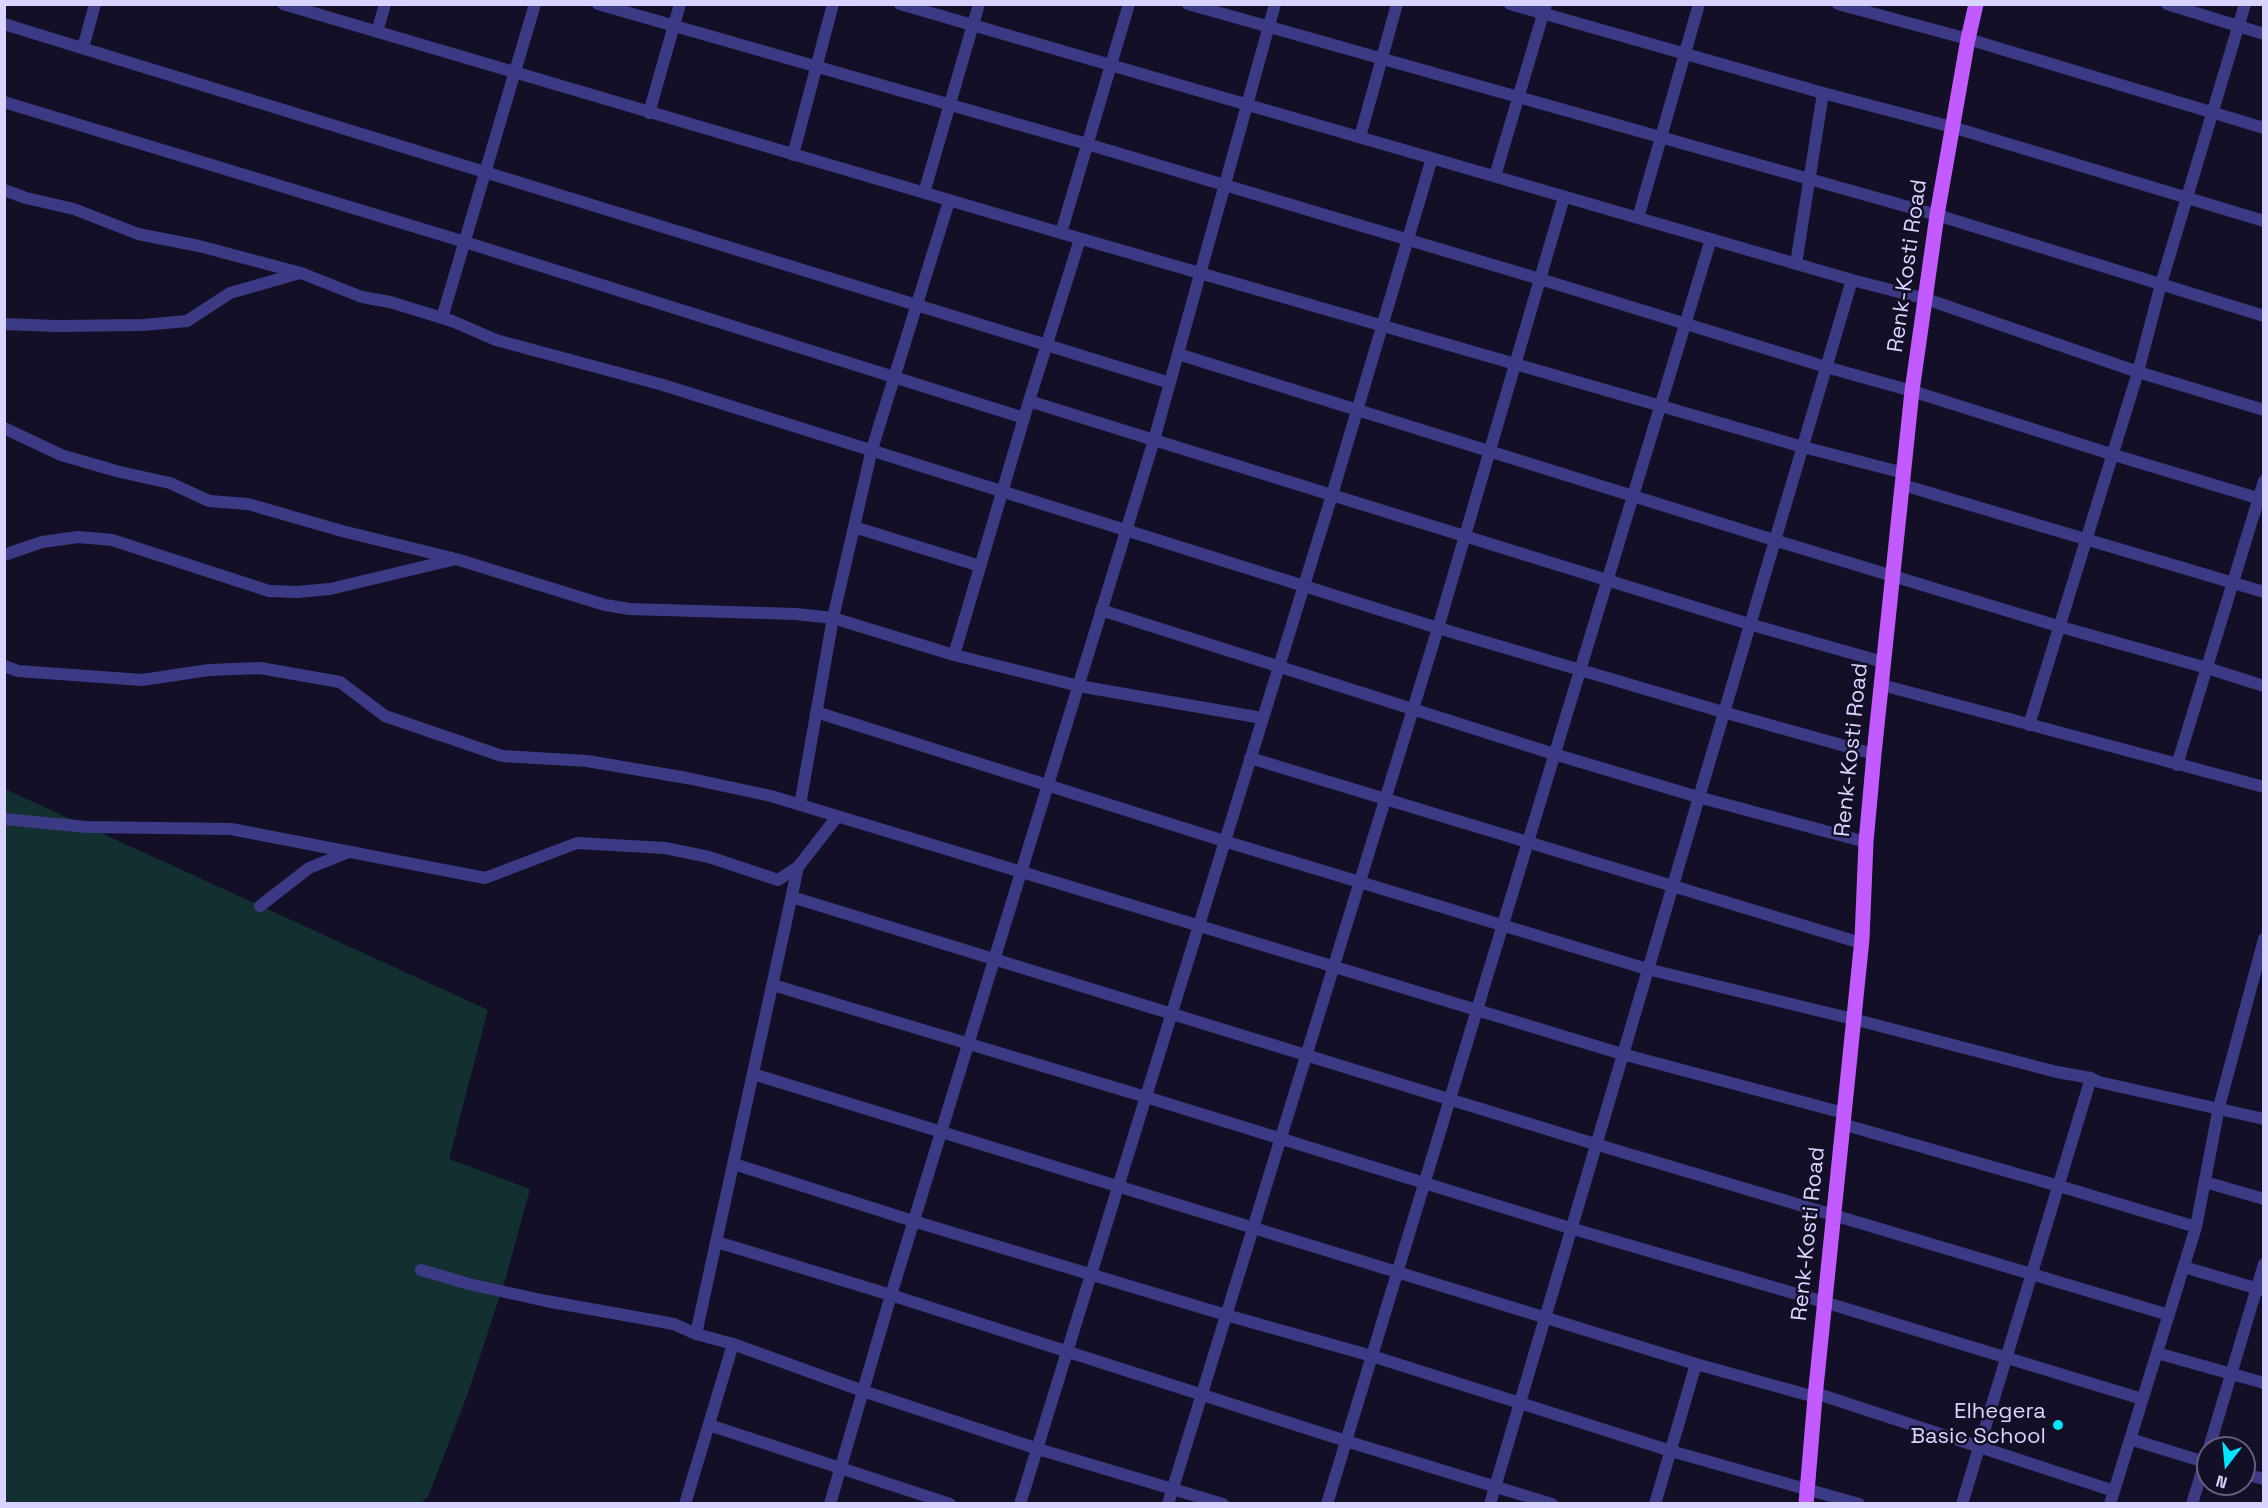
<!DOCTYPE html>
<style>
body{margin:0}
#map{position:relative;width:2268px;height:1508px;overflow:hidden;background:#130f26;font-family:"Space Grotesk",sans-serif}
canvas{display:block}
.frame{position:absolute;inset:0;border:6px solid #d9d4ff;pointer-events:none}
.north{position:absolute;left:2196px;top:1436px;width:60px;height:60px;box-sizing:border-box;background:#130f26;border:2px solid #625e7d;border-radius:50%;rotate:196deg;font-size:16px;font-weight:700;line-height:24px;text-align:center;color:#d9d4ff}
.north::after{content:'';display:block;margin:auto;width:21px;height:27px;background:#00e5ff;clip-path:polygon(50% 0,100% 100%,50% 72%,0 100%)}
</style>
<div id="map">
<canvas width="2268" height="1508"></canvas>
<div class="frame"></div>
<div class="north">N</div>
</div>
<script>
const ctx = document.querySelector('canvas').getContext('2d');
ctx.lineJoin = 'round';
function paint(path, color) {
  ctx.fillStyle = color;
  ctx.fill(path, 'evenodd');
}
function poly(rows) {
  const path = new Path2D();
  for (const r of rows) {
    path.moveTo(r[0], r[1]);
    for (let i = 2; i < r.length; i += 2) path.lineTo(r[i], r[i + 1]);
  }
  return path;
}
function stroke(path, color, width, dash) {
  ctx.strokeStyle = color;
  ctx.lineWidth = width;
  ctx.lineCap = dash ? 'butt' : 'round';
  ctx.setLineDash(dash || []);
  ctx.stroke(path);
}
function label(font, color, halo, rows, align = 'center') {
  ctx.font = font + ' "Space Grotesk",sans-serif';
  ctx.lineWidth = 5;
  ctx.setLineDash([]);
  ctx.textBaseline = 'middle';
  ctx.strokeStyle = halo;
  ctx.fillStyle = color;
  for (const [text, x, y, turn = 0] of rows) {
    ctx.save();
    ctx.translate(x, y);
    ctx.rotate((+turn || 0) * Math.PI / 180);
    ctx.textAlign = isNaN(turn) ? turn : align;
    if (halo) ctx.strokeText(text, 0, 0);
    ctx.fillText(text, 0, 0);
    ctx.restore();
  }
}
const green = poly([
 [5,789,488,1010,449,1159,530,1189,506,1277,468,1393,428,1497,420,1503,5,1504]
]);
const street = poly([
 [283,4,1061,233],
 [598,4,1087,144,1540,279,1826,367,1912,391,2111,454,2264,500],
 [900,4,1852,280],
 [1129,4,1061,233,1803,447,1904,473],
 [1188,4,1937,215,2264,316],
 [1275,4,1154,440,1749,624,1883,662],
 [1510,4,1823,93,1952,127,2264,221],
 [1838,4,1968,39,2264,128],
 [2167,4,2264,34],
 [4,24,1170,383],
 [377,32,385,4],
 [83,48,95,4],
 [4,102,465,242,1024,418],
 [649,113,680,4],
 [1360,137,1397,4],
 [793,155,833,4],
 [1495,176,1546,4],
 [4,190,26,198,74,209,138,234,199,246,301,273,362,297,390,302,452,321,496,340,663,385,1438,628,1723,712,1874,754],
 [924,193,979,4],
 [1638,218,1699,4],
 [1796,264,1823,93],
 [442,318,535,4],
 [4,324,56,326,143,325,187,321,230,293,300,273],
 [1178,354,1774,540,2061,627,2207,668,2264,686],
 [1029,401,1080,239],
 [4,428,61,455,120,472,170,483,209,501,248,504,342,531,452,558],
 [1903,485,2264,592],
 [854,527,980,566],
 [4,555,42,542,78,537,112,540,269,591,297,592,330,589,456,559,605,605,630,609,796,614,833,618,954,655,1079,686,1262,718],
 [1101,610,1554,754,1698,797,1866,842],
 [4,666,18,671,142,680,209,670,260,668,340,682,385,716,502,756,587,761,687,778,771,796,1622,1054,1844,1113],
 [1882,685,2264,787],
 [816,712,1224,841,1647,969,1853,1019,2057,1072,2091,1078,2099,1082,2264,1119],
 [2029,725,2138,372,2161,284,2245,4],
 [1250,758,1861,943],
 [2177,765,2264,481],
 [800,805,833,618,872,449,949,201],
 [4,819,87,827,231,829,485,878,577,843,665,848,709,857,778,880,798,867,837,817],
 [792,897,1595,1144,2169,1315],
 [260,906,309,868,349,852],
 [773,985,1146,1097,1570,1228,1824,1302,2142,1399],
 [753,1074,1696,1364,1815,1397],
 [1842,1124,2059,1186,2196,1227],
 [734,1164,913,1221,1226,1315,1372,1356,1671,1451,1859,1504],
 [2205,1182,2264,1199],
 [717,1242,891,1295,1346,1441,1552,1504],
 [2184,1267,2262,1290],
 [421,1270,469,1284,546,1301,674,1324,696,1334,733,1344,863,1391,1038,1449,1223,1504],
 [696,1334,798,867],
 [2157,1353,2264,1383],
 [1815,1393,2114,1491],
 [709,1425,950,1504],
 [2130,1439,2208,1463],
 [2209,1448,2264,1264],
 [2244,1474,2264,1479],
 [685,1504,733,1344],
 [830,1504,891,1295,1154,440,1029,401,954,655],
 [1020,1504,1332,495,1432,158],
 [1168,1504,1438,628,1564,197],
 [1327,1504,1711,239],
 [1490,1504,1852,280,1926,299,2138,372,2264,410],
 [1655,1504,1696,1364],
 [1962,1504,2091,1078],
 [2110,1504,2196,1227,2219,1107,2264,939],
 [2192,1504,2207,1455]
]);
const primary = poly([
 [1806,1504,1815,1397,1862,939,1866,842,1874,754,1912,391,1937,215,1968,39,1976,4]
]);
const markers = [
 [2058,1425,6,"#00e5ff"]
];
const streetNames = [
 ["Renk-Kosti Road",1908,266,-82],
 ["Renk-Kosti Road",1852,750,-84],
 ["Renk-Kosti Road",1809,1234,-84]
];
const poiNames = [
 ["Elhegera",2046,1412],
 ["Basic School",2046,1437]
];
paint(green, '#12302f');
stroke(street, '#3d3a85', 12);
stroke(primary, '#c25bff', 15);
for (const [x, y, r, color] of markers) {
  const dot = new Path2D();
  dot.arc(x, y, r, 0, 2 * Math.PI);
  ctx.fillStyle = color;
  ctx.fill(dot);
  stroke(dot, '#130f26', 2);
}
label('22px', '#d9d4ff', '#130f26', streetNames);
label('22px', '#d9d4ff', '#130f26', poiNames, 'right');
</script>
